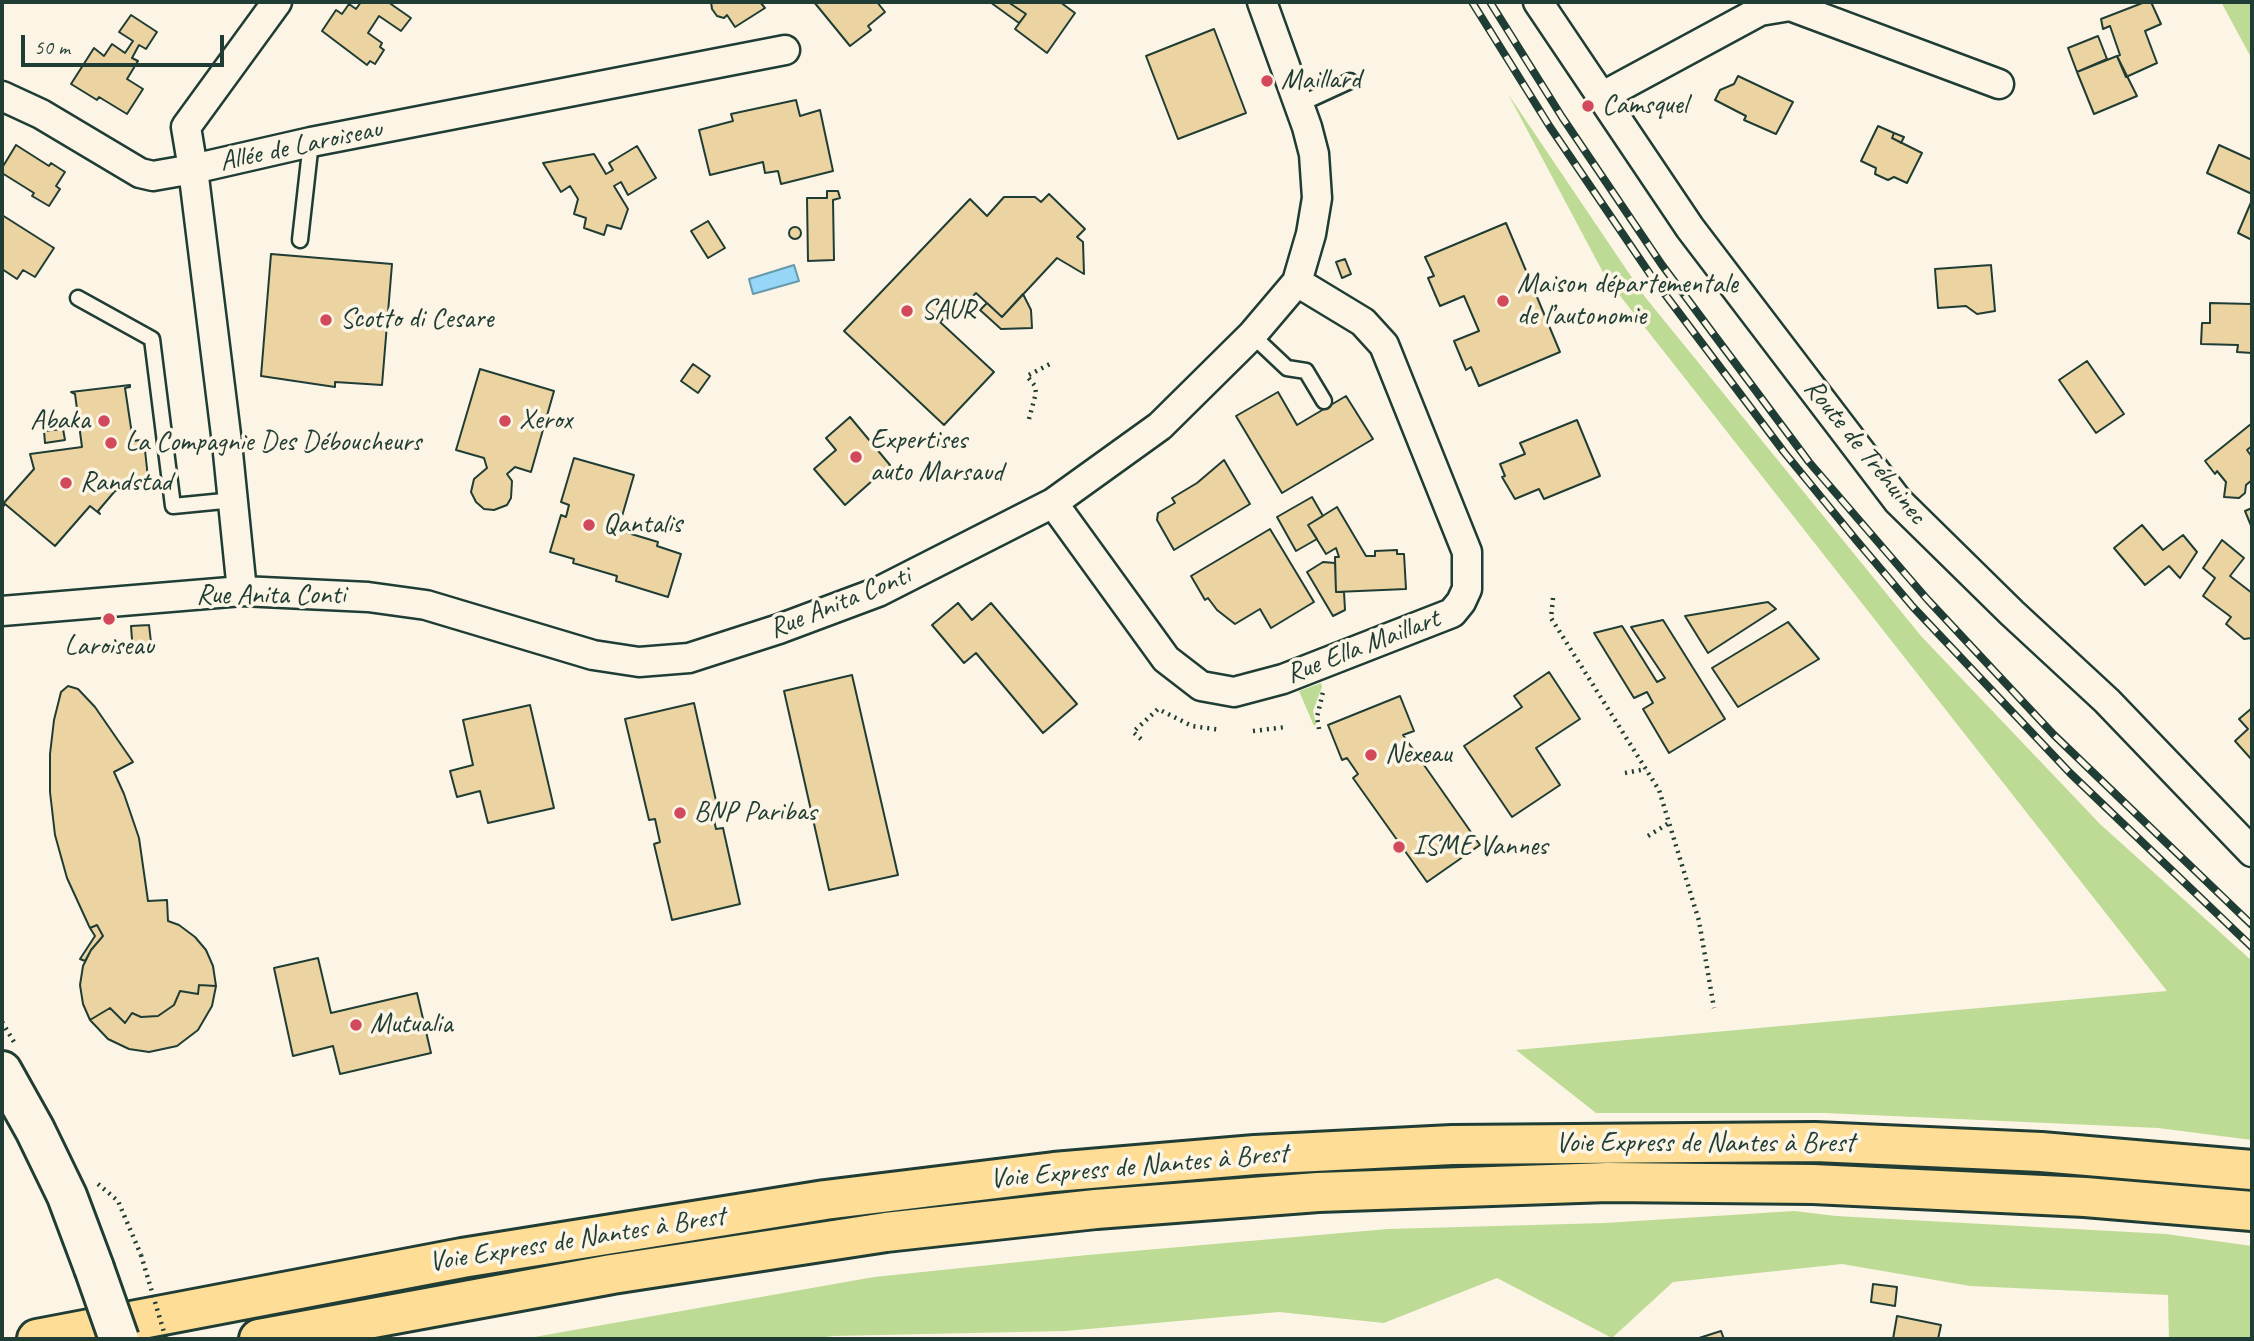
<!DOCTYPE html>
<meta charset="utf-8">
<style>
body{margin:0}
#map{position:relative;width:2254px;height:1341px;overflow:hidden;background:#fcf5e5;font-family:Caveat,sans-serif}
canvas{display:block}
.frame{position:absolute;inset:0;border:4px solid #1f3d34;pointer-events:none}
.scale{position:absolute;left:21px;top:35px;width:203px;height:32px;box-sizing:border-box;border:4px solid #1f3d34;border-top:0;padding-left:9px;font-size:21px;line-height:24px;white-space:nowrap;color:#1f3d34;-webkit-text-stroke:5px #fcf5e5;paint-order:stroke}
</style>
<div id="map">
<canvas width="2254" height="1341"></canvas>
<div class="frame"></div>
<div class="scale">50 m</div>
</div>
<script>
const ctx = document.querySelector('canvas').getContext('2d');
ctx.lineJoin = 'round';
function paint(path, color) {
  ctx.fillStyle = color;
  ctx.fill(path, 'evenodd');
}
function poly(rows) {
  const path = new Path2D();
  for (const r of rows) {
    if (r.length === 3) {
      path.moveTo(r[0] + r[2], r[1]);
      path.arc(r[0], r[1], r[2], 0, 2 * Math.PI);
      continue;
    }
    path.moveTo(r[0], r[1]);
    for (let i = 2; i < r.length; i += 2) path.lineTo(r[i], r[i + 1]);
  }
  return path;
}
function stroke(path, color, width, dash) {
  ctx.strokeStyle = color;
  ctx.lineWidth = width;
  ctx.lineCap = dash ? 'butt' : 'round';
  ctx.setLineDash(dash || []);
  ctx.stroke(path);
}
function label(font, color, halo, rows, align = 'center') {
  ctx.font = font + ' Caveat,sans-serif';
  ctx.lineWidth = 7;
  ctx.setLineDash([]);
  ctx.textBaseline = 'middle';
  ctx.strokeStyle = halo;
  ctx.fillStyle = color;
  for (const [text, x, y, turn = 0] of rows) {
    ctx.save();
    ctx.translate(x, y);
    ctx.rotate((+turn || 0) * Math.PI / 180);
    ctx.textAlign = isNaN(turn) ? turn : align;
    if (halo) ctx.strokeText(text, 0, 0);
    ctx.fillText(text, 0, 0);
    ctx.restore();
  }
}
const green = poly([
 [2221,2,2252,2,2252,59],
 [1508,94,1645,297,1921,636,2100,824,2252,961,2252,1140,2158,1128,1825,1113,1596,1113,1516,1050,2167,991,1606,278],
 [1321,683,1322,687,1313,711,1316,724,1314,726,1299,691],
 [1794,1211,1836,1216,2166,1234,2252,1246,2252,1339,2169,1339,2168,1295,1970,1286,1842,1264,1673,1282,1612,1338,1497,1278,1384,1323,1279,1312,1066,1331,832,1336,815,1339,523,1339,874,1277,1087,1255,1388,1229,1605,1223]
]);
const water = poly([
 [794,265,799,281,753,294,749,279,794,265]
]);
const building = poly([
 [361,2,388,2,411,18,401,31,379,16,368,33,382,43,380,47,384,50,375,64,370,61,367,65,322,31,336,10,342,14,349,4,356,9,361,2],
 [711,2,760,2,765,8,735,27,727,15,724,18,717,16,712,9,711,2],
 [814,2,877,2,885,12,868,26,871,30,850,46,814,2],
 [990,2,1008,2,1026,14,1019,23,990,2],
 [1008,2,1060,2,1075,13,1047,53,1015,29,1026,14,1008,2],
 [2145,2,2151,2,2161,24,2145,31,2157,63,2126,77,2117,56,2120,55,2110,26,2103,29,2101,19,2145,2],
 [131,15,157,32,146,49,139,45,132,58,138,61,127,79,143,89,127,114,99,97,97,100,71,84,94,48,104,56,112,44,125,53,133,41,119,32,131,15],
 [1214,29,1246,113,1178,139,1146,56,1214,29],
 [2098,36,2107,59,2077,72,2068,48,2098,36],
 [2117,56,2137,96,2094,114,2077,72,2117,56],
 [1738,76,1793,102,1776,134,1744,120,1746,116,1715,100,1720,90,1734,84,1738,76],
 [796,100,800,116,820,110,833,171,781,184,778,171,765,173,763,162,710,175,699,130,733,121,731,114,796,100],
 [1878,126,1894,133,1892,138,1922,153,1907,183,1894,177,1888,180,1875,174,1876,168,1861,161,1878,126],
 [1894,133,1904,137,1901,143,1892,138,1894,133],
 [16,145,49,166,51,163,65,172,56,186,60,189,49,206,32,196,34,193,2,173,2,168,16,145],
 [2219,145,2252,160,2252,194,2207,173,2219,145],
 [637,146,656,178,628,195,621,182,614,186,628,209,621,229,607,225,604,235,584,228,586,218,574,214,578,199,570,186,561,192,543,163,594,154,606,174,613,170,609,163,637,146],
 [827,191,838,191,840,198,833,200,834,260,808,261,807,198,827,198,827,191],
 [1049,194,1085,229,1077,237,1083,242,1084,274,1057,258,1002,317,976,293,964,305,960,301,940,322,994,372,944,425,844,331,970,199,987,216,1004,197,1035,197,1041,202,1049,194],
 [2252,200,2252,240,2238,233,2252,200],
 [2,215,54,248,35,277,23,270,17,279,2,269,2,215],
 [708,221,725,248,708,258,691,231,708,221],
 [1506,223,1560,352,1479,386,1471,367,1466,370,1454,341,1479,331,1464,296,1440,306,1428,278,1434,276,1425,257,1506,223],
 [795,233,6],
 [271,254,392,264,382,385,335,382,335,387,261,376,271,254],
 [1345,259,1351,274,1342,278,1336,262,1345,259],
 [1991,265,1995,311,1977,314,1966,306,1938,308,1935,269,1991,265],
 [1023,294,1031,310,1032,328,1001,329,980,310,987,303,1002,317,1023,294],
 [2210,303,2252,304,2252,353,2237,352,2238,345,2201,344,2202,323,2210,323,2210,303],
 [2087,361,2124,414,2096,433,2059,380,2087,361],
 [693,364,710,376,698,393,681,381,693,364],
 [480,369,554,391,531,472,515,467,507,474,512,481,511,498,507,505,494,510,484,509,476,502,471,492,474,479,487,468,484,458,456,450,480,369],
 [130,385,130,387,125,388,133,441,147,439,144,441,149,487,115,491,98,511,100,514,90,506,55,546,5,504,3,507,2,505,34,469,30,454,82,447,75,394,71,392,130,385],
 [1278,392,1297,425,1346,396,1373,439,1282,493,1236,416,1278,392],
 [850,417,890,465,845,505,814,469,836,450,826,438,850,417],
 [1577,420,1600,476,1544,499,1539,489,1515,499,1502,477,1505,476,1500,464,1525,454,1520,443,1577,420],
 [2251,424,2252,446,2247,450,2252,457,2252,480,2246,485,2245,493,2239,498,2224,497,2226,482,2217,471,2215,474,2205,461,2251,424],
 [63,429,65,440,45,443,44,431,63,429],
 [574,458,634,475,618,530,658,542,657,546,681,554,668,597,616,581,617,576,573,563,574,559,550,552,561,515,566,517,569,505,561,502,574,458],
 [1224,460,1250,504,1174,550,1157,520,1158,513,1175,503,1172,498,1197,483,1224,460],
 [1312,497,1323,516,1308,525,1317,539,1296,551,1277,517,1312,497],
 [1337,507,1366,556,1375,556,1375,551,1397,550,1397,554,1404,554,1406,589,1336,592,1335,557,1339,557,1336,548,1326,554,1308,525,1337,507],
 [2252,508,2252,528,2245,511,2252,508],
 [2142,525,2163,550,2183,535,2197,552,2180,578,2169,566,2145,585,2114,548,2142,525],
 [1270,529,1314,602,1271,628,1260,609,1235,624,1217,610,1208,598,1205,600,1191,576,1270,529],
 [2222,540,2244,558,2230,576,2252,593,2252,638,2244,639,2226,624,2231,617,2203,596,2215,578,2203,568,2222,540],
 [1323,562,1335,563,1336,592,1344,592,1345,610,1333,616,1307,572,1323,562],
 [1768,602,1776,609,1708,653,1685,616,1768,602],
 [958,603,972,620,991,603,1077,704,1043,733,976,653,964,663,932,625,958,603],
 [1663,620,1725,719,1669,753,1643,709,1653,703,1647,692,1634,698,1594,633,1622,626,1657,682,1665,678,1631,627,1663,620],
 [1788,622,1819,659,1738,707,1712,668,1788,622],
 [149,625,152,651,133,653,131,626,149,625],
 [1549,672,1580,719,1536,748,1560,785,1512,817,1464,746,1522,707,1514,696,1549,672],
 [852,675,898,875,829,890,784,691,852,675],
 [68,686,78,689,95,707,133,762,114,772,124,794,139,838,148,901,167,900,168,921,179,925,195,937,206,950,213,966,216,986,199,985,198,994,180,991,174,1005,158,1016,141,1017,132,1013,125,1023,110,1008,90,1020,83,1004,80,985,83,966,91,950,103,936,97,925,90,928,89,926,67,878,55,835,50,792,50,754,54,720,61,692,68,686],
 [1400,696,1414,731,1403,735,1480,845,1427,882,1353,778,1358,774,1347,758,1342,760,1328,725,1400,696],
 [694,703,717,805,711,806,716,829,723,828,740,904,672,920,654,844,660,842,655,819,649,820,625,719,694,703],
 [530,705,554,808,488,823,480,791,457,797,450,771,473,765,463,720,530,705],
 [2252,708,2252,760,2235,741,2248,729,2239,719,2252,708],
 [97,925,103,936,91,950,85,961,80,959,95,936,90,928,97,925],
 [318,958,331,1013,417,993,431,1053,340,1074,333,1046,293,1056,274,968,318,958],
 [199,985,216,986,212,1006,198,1030,177,1046,149,1052,129,1049,108,1039,90,1020,110,1008,125,1023,132,1013,141,1017,158,1016,174,1005,180,991,198,994,199,985],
 [1873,1284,1897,1287,1895,1306,1871,1302,1873,1284],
 [1897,1316,1941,1325,1938,1339,1893,1339,1897,1316],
 [1721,1331,1724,1339,1696,1339,1721,1331]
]);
const path = poly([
 [1029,419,1036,393,1035,386,1027,376,1050,364],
 [1553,598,1551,618,1659,790,1699,921,1714,1008],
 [1319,729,1317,717,1323,692],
 [1253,731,1286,727],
 [1141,739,1133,732,1158,709,1192,726,1221,730],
 [1625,773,1646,769],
 [1648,836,1669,823],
 [2,1022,14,1042],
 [98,1184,118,1201,141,1255]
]);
const lane = poly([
 [1300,104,1350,81],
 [300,240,311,142],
 [78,298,152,339,173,506,234,500],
 [1252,335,1287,368,1306,371,1324,401]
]);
const street = poly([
 [1538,2,1690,228,1898,501,2012,613,2107,701,2252,852],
 [2,96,41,114,140,173,153,176,193,169,186,127,277,2],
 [1601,97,1760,11,1790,6,1999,84],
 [1053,503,1166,659,1201,686,1234,692,1283,679,1452,613,1461,602,1467,589,1467,552,1384,345,1363,322,1297,282],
 [242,591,227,443,193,169,311,142,785,50],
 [2,611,242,591,368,597,426,605,593,655,639,662,689,658,779,629,878,592,1053,503,1160,426,1252,335,1297,282,1311,234,1317,198,1314,154,1307,127,1262,2]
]);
const secondary = poly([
 [2,1071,35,1130,67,1196,94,1268]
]);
const highway = poly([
 [37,1339,462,1258,825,1200,1054,1172,1255,1155,1452,1145,1815,1142,2041,1152,2252,1170],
 [259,1339,612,1274,886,1232,1096,1209,1318,1192,1608,1182,1813,1184,2085,1197,2252,1211]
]);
const rail = poly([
 [1472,2,1550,127,1652,277,1784,452,1857,541,1913,607,2070,773,2252,947],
 [1490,2,1562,117,1662,265,1809,462,1927,599,2053,734,2252,925]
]);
const pathBridge = poly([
 [141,1255,166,1339]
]);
const secondaryBridge = poly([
 [94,1268,119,1339]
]);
const markers = [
 [1267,81,7,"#d1495b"],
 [1588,106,7,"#d1495b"],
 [1503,301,7,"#d1495b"],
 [907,311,7,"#d1495b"],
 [326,320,7,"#d1495b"],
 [104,421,7,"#d1495b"],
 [505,421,7,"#d1495b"],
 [111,443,7,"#d1495b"],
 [856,457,7,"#d1495b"],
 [66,483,7,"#d1495b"],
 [589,525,7,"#d1495b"],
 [109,619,7,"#d1495b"],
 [1371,755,7,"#d1495b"],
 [680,813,7,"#d1495b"],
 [1399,847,7,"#d1495b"],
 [356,1025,7,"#d1495b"]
];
const poiNames = [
 ["Maillard",1281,81],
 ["Camsquel",1602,106],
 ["Maison départementale",1517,285],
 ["de l’autonomie",1517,317],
 ["SAUR",921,311],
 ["Scotto di Cesare",340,320],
 ["Abaka",90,421,"right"],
 ["Xerox",519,421],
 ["Expertises",870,441],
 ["auto Marsaud",870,473],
 ["La Compagnie Des Déboucheurs",125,443],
 ["Randstad",80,483],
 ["Qantalis",603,525],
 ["Laroiseau",109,647,"center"],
 ["Nexeau",1385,755],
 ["BNP Paribas",694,813],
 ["ISME Vannes",1413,847],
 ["Mutualia",370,1025]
];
const streetNames = [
 ["Allée de Laroiseau",301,146,-12],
 ["Route de Tréhuinec",1865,452,51],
 ["Rue Anita Conti",271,596],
 ["Rue Anita Conti",840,603,-22],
 ["Rue Ella Maillart",1363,647,-21],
 ["Voie Express de Nantes à Brest",1705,1144],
 ["Voie Express de Nantes à Brest",1139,1167,-5],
 ["Voie Express de Nantes à Brest",577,1240,-9]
];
paint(green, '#bddb94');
paint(water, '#96d7f8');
stroke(water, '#69a', 2);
paint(building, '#ecd4a2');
stroke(building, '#1f3d34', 2);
stroke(lane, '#1f3d34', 19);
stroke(street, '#1f3d34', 33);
stroke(secondary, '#1f3d34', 44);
stroke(highway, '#1f3d34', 44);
stroke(path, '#1f3d34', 4.5, [2, 5]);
stroke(lane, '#fcf5e5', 14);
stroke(street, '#fcf5e5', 28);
stroke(secondary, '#fcf5e5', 38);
stroke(highway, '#fedd96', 38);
stroke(rail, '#1f3d34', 8);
stroke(rail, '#fcf5e5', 5, [16]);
stroke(secondaryBridge, '#1f3d34', 44, []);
stroke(pathBridge, '#1f3d34', 4.5, [2, 5]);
stroke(secondaryBridge, '#fcf5e5', 38);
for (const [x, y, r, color] of markers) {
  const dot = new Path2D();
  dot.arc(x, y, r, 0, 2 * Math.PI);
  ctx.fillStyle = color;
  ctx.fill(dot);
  stroke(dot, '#fcf5e5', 2.5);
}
label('28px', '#1f3d34', '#fcf5e5', poiNames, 'left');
label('28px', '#1f3d34', '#fcf5e5', streetNames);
</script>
